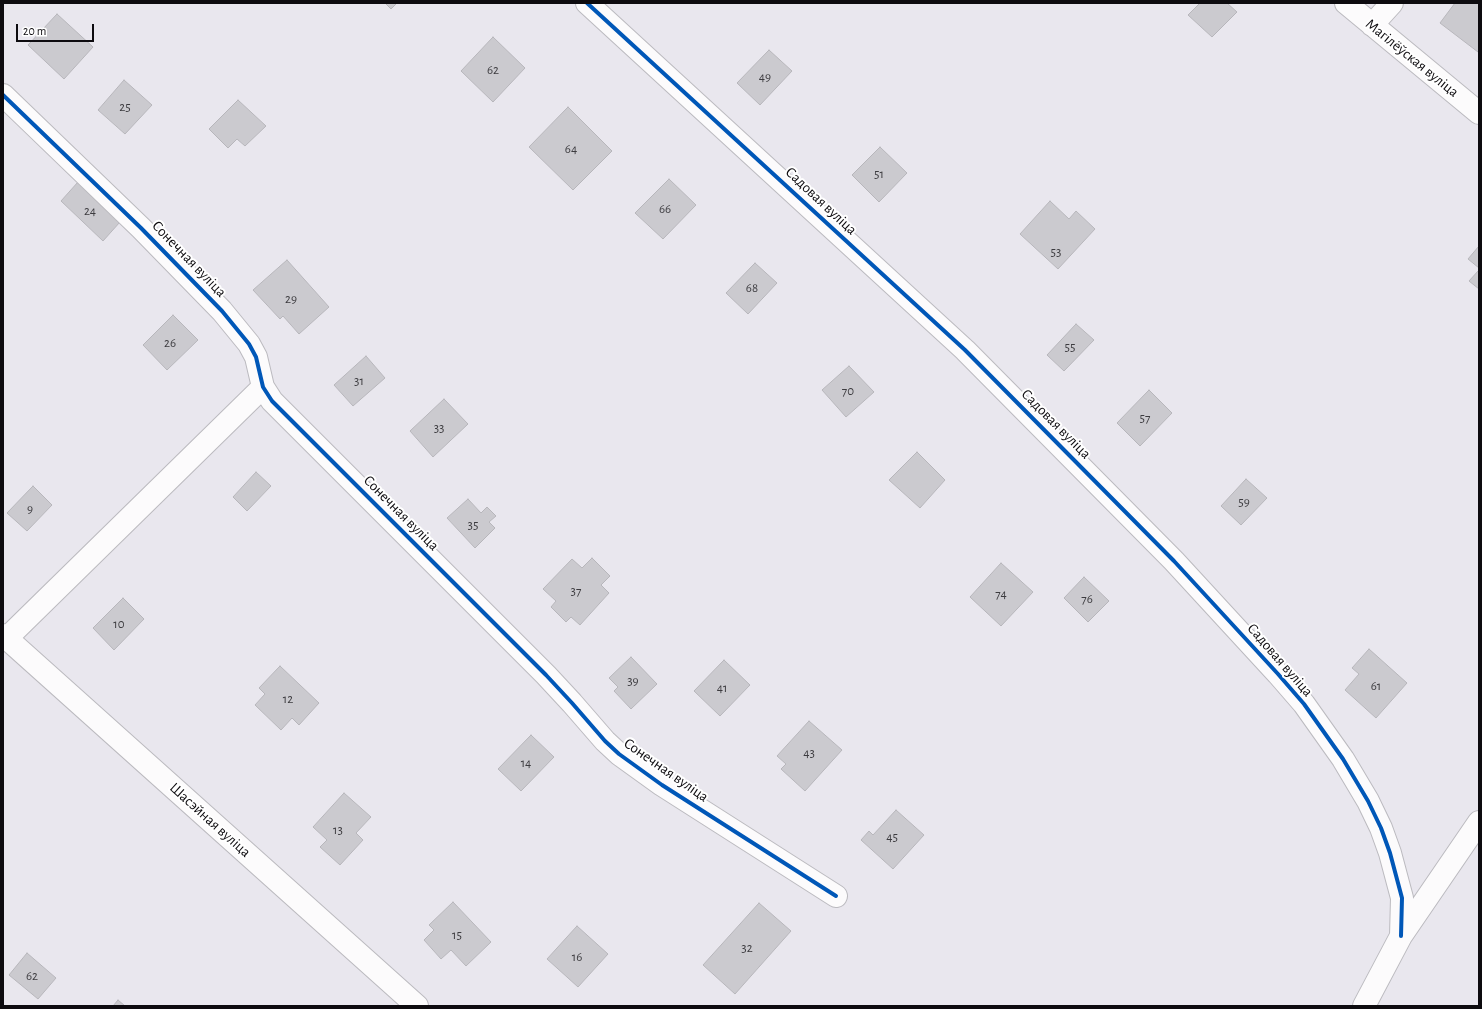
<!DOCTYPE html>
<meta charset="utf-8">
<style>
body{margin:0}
#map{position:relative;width:1482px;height:1009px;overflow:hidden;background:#e9e7ee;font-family:"Alegreya Sans",sans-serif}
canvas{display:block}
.frame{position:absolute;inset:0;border:4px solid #0d0b0f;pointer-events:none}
.scale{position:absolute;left:16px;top:24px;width:78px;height:18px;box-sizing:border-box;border:2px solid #0d0b0f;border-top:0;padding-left:5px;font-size:12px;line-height:14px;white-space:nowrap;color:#0d0b0f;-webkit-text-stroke:3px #fff;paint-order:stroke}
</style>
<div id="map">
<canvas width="1482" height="1009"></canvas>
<div class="frame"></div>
<div class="scale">20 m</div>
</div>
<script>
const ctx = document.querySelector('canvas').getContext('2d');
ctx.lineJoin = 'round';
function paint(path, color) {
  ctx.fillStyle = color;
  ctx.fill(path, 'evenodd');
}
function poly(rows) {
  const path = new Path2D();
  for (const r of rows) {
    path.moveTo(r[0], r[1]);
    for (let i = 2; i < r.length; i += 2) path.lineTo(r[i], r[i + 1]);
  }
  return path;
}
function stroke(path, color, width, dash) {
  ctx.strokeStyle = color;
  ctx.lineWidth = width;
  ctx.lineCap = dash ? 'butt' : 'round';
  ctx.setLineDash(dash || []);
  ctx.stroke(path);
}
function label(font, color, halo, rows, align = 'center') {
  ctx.font = font + ' "Alegreya Sans",sans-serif';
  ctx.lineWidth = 4;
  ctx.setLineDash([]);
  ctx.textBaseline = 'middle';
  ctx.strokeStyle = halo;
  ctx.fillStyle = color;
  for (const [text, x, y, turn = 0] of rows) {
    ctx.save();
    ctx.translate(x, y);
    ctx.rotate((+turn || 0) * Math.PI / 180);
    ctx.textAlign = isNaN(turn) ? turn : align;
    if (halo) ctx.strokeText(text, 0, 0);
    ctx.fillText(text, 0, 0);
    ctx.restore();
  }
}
const building = poly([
 [385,3,397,3,391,9,385,3],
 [1200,3,1227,3,1237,12,1212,37,1188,15,1200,3],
 [1455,3,1479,3,1479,51,1478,52,1440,23,1455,3],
 [57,14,93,47,64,79,28,45,57,14],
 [493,37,525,68,493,102,461,71,493,37],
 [769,50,792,71,760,105,737,83,769,50],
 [124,80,152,105,125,134,98,110,124,80],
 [238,100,266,126,245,146,237,139,228,148,209,129,238,100],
 [568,107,612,151,573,190,529,147,568,107],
 [880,147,907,173,879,202,852,175,880,147],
 [669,179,696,205,663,239,635,213,669,179],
 [78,182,120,222,103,241,61,201,78,182],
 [1050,201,1069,219,1076,211,1095,229,1058,269,1020,234,1050,201],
 [1479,246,1479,268,1468,259,1479,246],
 [287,260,329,307,299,334,283,316,280,319,253,290,287,260],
 [755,263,777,283,748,314,726,293,755,263],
 [1479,270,1479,289,1469,281,1479,270],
 [173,315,198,340,167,370,143,345,173,315],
 [1076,324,1094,340,1064,371,1047,355,1076,324],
 [366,356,385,378,353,406,334,385,366,356],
 [849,366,874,392,846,417,822,390,849,366],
 [1149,390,1172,413,1140,446,1117,423,1149,390],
 [444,399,468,424,433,457,410,431,444,399],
 [917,452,945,480,920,508,889,480,917,452],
 [256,472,271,486,247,511,233,497,256,472],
 [1246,479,1267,498,1241,525,1221,506,1246,479],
 [33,486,52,505,27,531,7,513,33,486],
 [468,499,481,513,487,507,496,516,489,522,495,528,475,548,447,518,468,499],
 [592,558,610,576,601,585,609,593,580,625,571,617,566,622,551,607,556,601,543,589,572,559,582,568,592,558],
 [1001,563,1033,592,1001,626,970,597,1001,563],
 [1084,577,1109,601,1088,622,1064,598,1084,577],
 [123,598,144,619,114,650,93,628,123,598],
 [1369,649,1407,683,1376,718,1345,690,1359,674,1352,668,1369,649],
 [631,657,657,684,631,709,614,691,618,687,609,678,631,657],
 [724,660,750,685,720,716,694,691,724,660],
 [280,666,319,703,299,725,292,718,281,730,255,705,265,694,259,688,280,666],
 [809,721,842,750,805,791,781,769,786,764,777,756,809,721],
 [531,735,554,757,521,791,498,769,531,735],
 [344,793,371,817,356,833,363,840,340,865,320,847,327,840,313,827,344,793],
 [896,810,924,835,893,869,861,840,869,831,873,835,896,810],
 [453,902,491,942,466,966,451,950,441,959,424,940,434,930,429,925,453,902],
 [759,903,791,931,735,994,703,965,759,903],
 [577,926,608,954,578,987,547,959,577,926],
 [27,953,56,978,38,999,9,975,27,953],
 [118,1000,125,1006,113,1006,118,1000]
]);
const minor = poly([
 [587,3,965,350,1174,561,1278,674,1304,704,1343,759,1368,801,1381,828,1390,853,1402,898,1401,936],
 [1346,3,1479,113],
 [1372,25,1392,3],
 [3,95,141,228,222,311,249,344,256,357,263,387,272,401,546,675,572,703,605,741,619,754,662,785,836,896],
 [7,638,263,387],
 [1364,1006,1401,936,1479,822]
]);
const secondary = poly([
 [3,635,417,1006]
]);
const cycleway = poly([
 [587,3,965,350,1174,561,1278,674,1304,704,1343,759,1368,801,1381,828,1390,853,1402,898,1401,936],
 [3,95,141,228,222,311,249,344,256,357,263,387,272,401,546,675,572,703,605,741,619,754,662,785,836,896]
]);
const numberNames = [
 ["62",493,70],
 ["49",765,77],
 ["25",125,107],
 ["64",571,149],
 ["51",879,174],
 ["66",665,209],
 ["24",90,211],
 ["53",1056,252],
 ["68",752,288],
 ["29",291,299],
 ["26",170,343],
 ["55",1070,347],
 ["31",359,381],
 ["70",848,391],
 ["57",1145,418],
 ["33",439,428],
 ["59",1244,502],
 ["9",30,509],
 ["35",473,525],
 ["37",576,591],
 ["74",1001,594],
 ["76",1087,599],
 ["10",119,624],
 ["39",633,681],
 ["61",1376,686],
 ["41",722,688],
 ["12",288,699],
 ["43",809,753],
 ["14",526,763],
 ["13",338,830],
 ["45",892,837],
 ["15",457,935],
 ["32",747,948],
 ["16",577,957],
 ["62",32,976]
];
const streetNames = [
 ["Магілёўская вуліца",1412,58,39],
 ["Садовая вуліца",821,201,43],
 ["Сонечная вуліца",189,259,46],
 ["Садовая вуліца",1056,424,45],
 ["Сонечная вуліца",401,513,45],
 ["Садовая вуліца",1280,660,49],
 ["Сонечная вуліца",666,770,35],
 ["Шасэйная вуліца",210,820,42]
];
paint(building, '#cbcacf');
stroke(building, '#b7b6bb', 1);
stroke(minor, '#bbbabf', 24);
stroke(secondary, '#bbbabf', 24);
stroke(minor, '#fcfbfc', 22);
stroke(secondary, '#fcfbfc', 22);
stroke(cycleway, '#0057b8', 4);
label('13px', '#3c3b3f', null, numberNames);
label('15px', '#0d0b0f', '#fff', streetNames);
</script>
